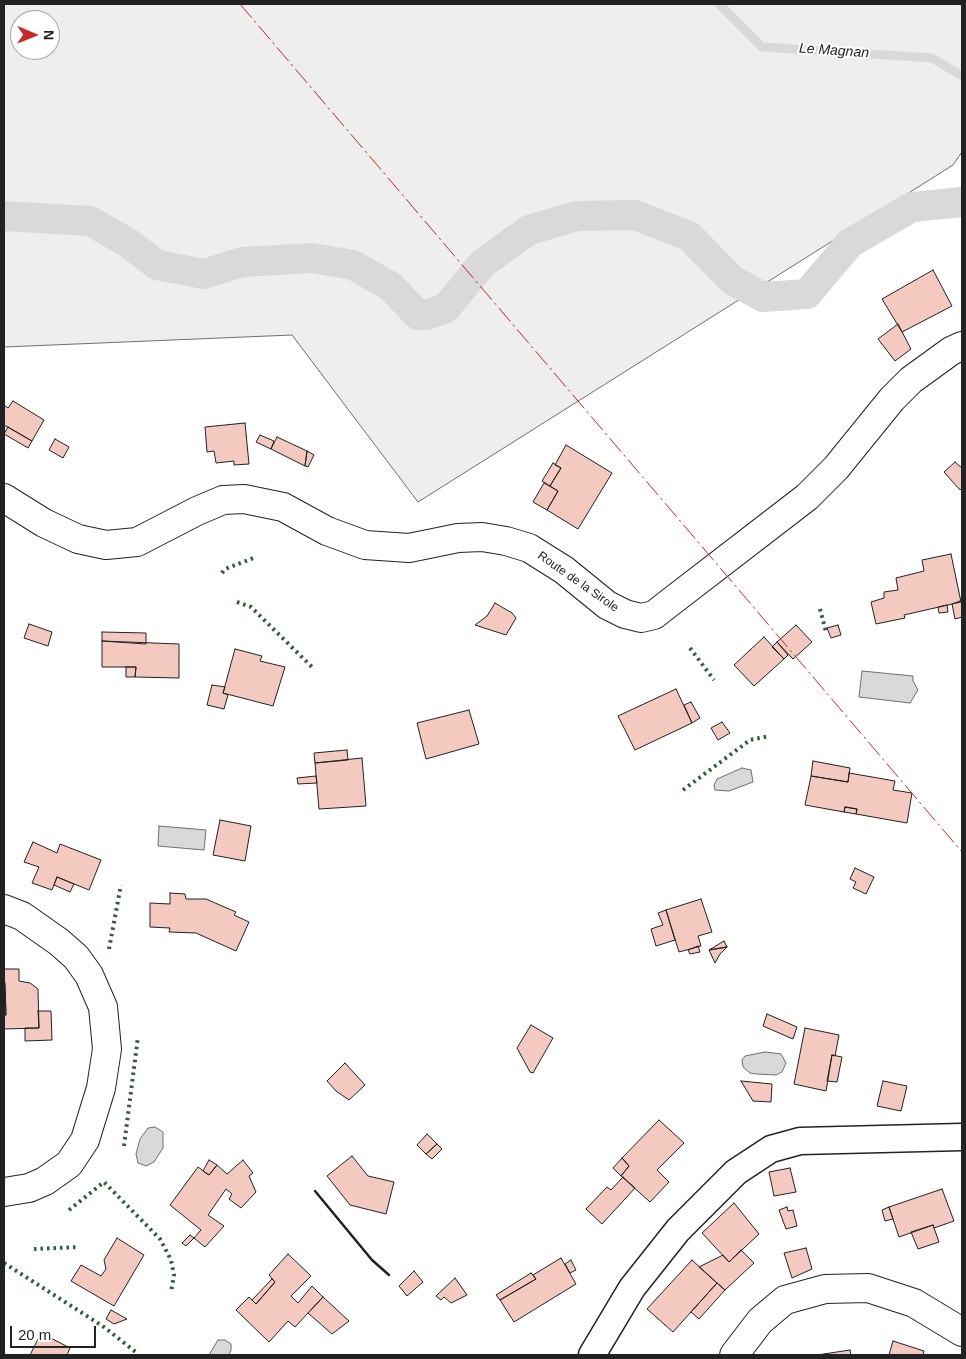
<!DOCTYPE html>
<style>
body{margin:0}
#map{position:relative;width:966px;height:1359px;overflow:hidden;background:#fff;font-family:Helvetica,sans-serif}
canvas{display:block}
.frame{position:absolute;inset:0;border:5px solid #222;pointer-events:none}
.north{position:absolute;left:10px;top:10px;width:50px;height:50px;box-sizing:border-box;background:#fff;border:1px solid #a7a7a7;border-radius:50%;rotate:91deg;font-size:14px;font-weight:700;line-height:20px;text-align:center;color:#222}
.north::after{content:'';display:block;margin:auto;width:18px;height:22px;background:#c62828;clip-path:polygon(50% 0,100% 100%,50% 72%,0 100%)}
.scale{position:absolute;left:10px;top:1326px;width:86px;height:22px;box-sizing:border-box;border:2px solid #222;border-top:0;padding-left:6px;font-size:15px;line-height:18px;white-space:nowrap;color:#222;-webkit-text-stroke:4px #fff;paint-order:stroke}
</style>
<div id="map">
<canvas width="966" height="1359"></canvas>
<div class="frame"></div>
<div class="north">N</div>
<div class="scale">20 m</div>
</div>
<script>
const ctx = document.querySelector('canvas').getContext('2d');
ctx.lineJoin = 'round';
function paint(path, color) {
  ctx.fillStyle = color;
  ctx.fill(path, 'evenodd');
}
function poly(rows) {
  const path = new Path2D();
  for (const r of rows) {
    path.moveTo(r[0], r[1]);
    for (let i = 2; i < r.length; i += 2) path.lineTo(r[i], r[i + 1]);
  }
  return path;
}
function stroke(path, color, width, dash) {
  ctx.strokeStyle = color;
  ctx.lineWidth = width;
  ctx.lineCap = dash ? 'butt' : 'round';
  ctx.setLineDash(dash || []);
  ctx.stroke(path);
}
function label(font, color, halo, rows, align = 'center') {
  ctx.font = font + ' Helvetica,sans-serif';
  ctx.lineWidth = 4;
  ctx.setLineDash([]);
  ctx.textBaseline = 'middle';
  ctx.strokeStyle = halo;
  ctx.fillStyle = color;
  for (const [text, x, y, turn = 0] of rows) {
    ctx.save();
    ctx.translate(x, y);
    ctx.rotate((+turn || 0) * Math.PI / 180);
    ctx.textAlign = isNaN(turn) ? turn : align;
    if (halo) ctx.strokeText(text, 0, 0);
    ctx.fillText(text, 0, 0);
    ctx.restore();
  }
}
const green = poly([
 [4,4,962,4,962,152,953,165,418,502,292,335,4,347,4,4],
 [20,20,50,20,50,50,20,50,20,20]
]);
const water = poly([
 [862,671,913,676,913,681,918,690,910,703,859,697,862,671],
 [742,768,751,770,753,782,729,791,715,790,714,785,717,779,742,768],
 [159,826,206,830,204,850,158,846,159,826],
 [765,1052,781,1054,786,1063,782,1072,776,1075,756,1074,750,1073,743,1067,742,1060,745,1056,765,1052],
 [155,1127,163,1132,163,1148,154,1162,146,1166,138,1163,136,1154,140,1139,148,1128,155,1127],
 [218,1340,225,1340,231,1344,231,1350,229,1355,209,1355,218,1340]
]);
const stream = poly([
 [719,4,762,47,932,58,962,76]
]);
const canal = poly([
 [4,216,90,221,127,242,157,265,204,274,242,262,312,258,353,265,390,286,418,315,426,315,446,308,483,263,529,230,577,216,635,215,689,236,732,280,763,297,807,294,850,243,912,207,962,202]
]);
const building = poly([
 [933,270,952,306,902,332,882,299,933,270],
 [898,324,911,349,895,361,878,339,898,324],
 [13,401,44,420,32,441,4,425,4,405,8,408,13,401],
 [245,423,249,464,234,465,234,461,216,463,214,451,207,452,205,427,245,423],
 [8,427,32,441,28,448,4,434,8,427],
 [260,435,274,441,271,449,256,442,260,435],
 [277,437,307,451,305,466,271,449,277,437],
 [55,439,69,447,63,458,49,450,55,439],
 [566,445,612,473,578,529,547,510,558,491,550,486,561,468,555,465,566,445],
 [307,451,314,455,308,467,305,466,307,451],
 [955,462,962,468,962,488,960,490,944,472,955,462],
 [553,463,561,468,550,486,542,481,553,463],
 [544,483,558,491,547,510,533,502,544,483],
 [951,554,961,602,904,615,905,618,876,624,871,602,884,598,884,592,898,590,896,578,924,571,922,560,951,554],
 [960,601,962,601,962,617,955,619,952,604,960,601],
 [495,603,512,613,516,618,506,635,475,625,487,616,495,603],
 [947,605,948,612,939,613,938,607,947,605],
 [29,624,52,632,48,646,24,638,29,624],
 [796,625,812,642,793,659,777,642,796,625],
 [838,625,841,635,831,638,827,628,838,625],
 [102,632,146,633,146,644,102,641,102,632],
 [764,637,784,659,754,686,734,665,764,637],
 [102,641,179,644,179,678,135,677,136,667,102,667,102,641],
 [777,642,788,655,784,659,772,647,777,642],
 [235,649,262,656,260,661,285,667,273,706,223,693,235,649],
 [126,667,136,667,135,677,126,677,126,667],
 [212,685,225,687,223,693,228,695,224,709,207,705,212,685],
 [676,689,692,723,635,750,618,716,676,689],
 [691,702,700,718,692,723,684,705,691,702],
 [469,710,479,744,426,759,417,723,469,710],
 [722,722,730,733,718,740,711,728,722,722],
 [347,750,348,760,315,763,314,753,347,750],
 [362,758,366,806,319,809,315,763,362,758],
 [813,761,850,768,848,782,811,776,813,761],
 [849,773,895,781,893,790,912,793,907,823,856,814,857,809,845,807,844,812,805,805,811,776,848,782,849,773],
 [316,776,317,783,298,784,297,778,316,776],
 [845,807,857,809,856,814,844,812,845,807],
 [220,820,251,826,245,861,213,855,220,820],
 [33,842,57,853,60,844,101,860,89,890,57,877,52,890,32,883,39,867,24,862,33,842],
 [855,868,874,877,866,894,853,888,856,882,850,879,855,868],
 [57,877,74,884,70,892,54,885,57,877],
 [170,893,185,894,186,899,206,899,236,912,234,915,249,922,236,951,196,933,169,932,170,928,150,927,150,903,170,904,170,893],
 [701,899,712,932,698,936,701,946,679,952,666,910,701,899],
 [666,910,675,940,656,946,651,929,663,925,658,913,666,910],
 [724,941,727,947,709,950,724,941],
 [698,946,700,952,690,954,688,950,698,946],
 [727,947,720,954,715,963,709,950,727,947],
 [4,969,19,969,19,981,30,983,38,989,39,1028,4,1029,4,1015,6,1015,4,969],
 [4,983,5,983,6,1015,4,1015,4,983],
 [38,1011,51,1011,52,1040,25,1041,25,1028,39,1028,38,1011],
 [767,1014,797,1027,793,1039,763,1026,767,1014],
 [531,1025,553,1038,533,1073,530,1072,517,1048,531,1025],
 [805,1028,839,1035,835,1056,832,1055,826,1091,794,1084,805,1028],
 [832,1055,842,1057,837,1082,827,1081,832,1055],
 [345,1063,365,1085,349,1100,336,1091,327,1081,345,1063],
 [741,1081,772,1084,771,1102,753,1101,741,1081],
 [883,1081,907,1086,901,1111,877,1106,883,1081],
 [659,1120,684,1143,657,1170,669,1182,650,1202,621,1176,629,1166,622,1158,659,1120],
 [427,1134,437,1144,426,1154,417,1145,427,1134],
 [437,1144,442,1149,432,1159,426,1154,437,1144],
 [352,1156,368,1176,394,1182,386,1214,350,1205,327,1176,352,1156],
 [622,1158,629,1166,621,1176,613,1168,622,1158],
 [209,1160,217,1165,209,1175,203,1171,209,1160],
 [243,1160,253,1173,249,1176,256,1192,241,1208,229,1199,232,1194,226,1189,208,1215,224,1226,205,1247,194,1238,201,1230,170,1205,198,1167,209,1175,217,1165,227,1174,243,1160],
 [790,1168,796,1192,774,1196,769,1172,790,1168],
 [623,1177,635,1188,602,1224,586,1209,607,1187,611,1190,623,1177],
 [942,1189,954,1221,934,1228,933,1225,899,1237,889,1207,942,1189],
 [734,1203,759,1234,729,1262,702,1233,734,1203],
 [787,1207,788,1211,793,1210,797,1226,786,1229,779,1210,787,1207],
 [889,1207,893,1219,885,1221,882,1210,889,1207],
 [933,1225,939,1242,918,1249,911,1232,933,1225],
 [190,1235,194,1238,186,1246,182,1243,190,1235],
 [117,1238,144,1255,114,1306,71,1281,81,1265,101,1276,106,1269,104,1260,117,1238],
 [806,1248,812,1269,792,1278,784,1253,806,1248],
 [741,1250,754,1263,725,1290,699,1267,723,1255,729,1262,741,1250],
 [288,1254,311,1276,291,1296,298,1303,312,1286,323,1297,295,1327,288,1321,269,1342,236,1310,249,1297,256,1304,275,1282,269,1275,288,1254],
 [561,1258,576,1284,514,1322,500,1300,536,1279,533,1275,561,1258],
 [571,1260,576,1270,570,1273,565,1264,571,1260],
 [692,1260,717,1283,673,1332,647,1309,692,1260],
 [414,1271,423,1282,407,1296,399,1286,414,1271],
 [531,1273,536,1279,500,1300,496,1295,531,1273],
 [455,1278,467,1295,451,1303,444,1297,441,1300,436,1296,455,1278],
 [272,1279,275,1282,256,1304,252,1300,272,1279],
 [717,1283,725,1290,699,1319,691,1312,717,1283],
 [323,1297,349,1321,332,1334,308,1313,323,1297],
 [111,1310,127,1319,114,1324,106,1319,111,1310],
 [41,1333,70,1348,67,1355,30,1355,41,1333],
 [893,1341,924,1351,923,1355,889,1355,893,1341],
 [850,1350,851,1355,817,1355,850,1350]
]);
const street = poly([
 [592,1355,632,1288,678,1230,736,1172,771,1149,800,1141,962,1137]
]);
const secondary = poly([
 [4,498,44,523,78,539,106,545,137,542,197,511,223,500,244,499,283,507,327,531,365,545,409,548,458,538,482,537,506,541,529,548,564,570,607,605,625,614,641,618,654,615,668,604,807,497,836,468,892,399,911,380,951,351,962,346],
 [4,909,22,916,59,942,76,957,89,975,103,1007,107,1049,101,1088,85,1140,69,1164,45,1181,29,1188,4,1192],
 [734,1355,760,1321,785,1300,825,1289,868,1288,914,1303,962,1332]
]);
const hedge = poly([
 [222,573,225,569,256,557],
 [237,602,251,607,313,668],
 [820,609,826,632],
 [690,648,714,680],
 [683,790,750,740,770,736],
 [109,949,121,885],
 [124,1146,138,1037],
 [69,1210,104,1182,160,1239,171,1260,174,1275,171,1292],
 [34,1249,79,1247],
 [4,1263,104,1327,137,1353]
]);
const wall = poly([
 [315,1191,372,1260,389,1275]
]);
const power = poly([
 [240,4,962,852]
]);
const streetNames = [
 ["Route de la Sirole",578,582,35]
];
const waterNames = [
 ["Le Magnan",834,51,4]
];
paint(green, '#eee');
stroke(green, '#6f6f6f', 1);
paint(water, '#d9d9d9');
stroke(water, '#6f6f6f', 1);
stroke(stream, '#d9d9d9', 9);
stroke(canal, '#d9d9d9', 30);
paint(building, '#f3c9c0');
stroke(building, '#222', 1);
stroke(street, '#222', 29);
stroke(secondary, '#222', 30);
stroke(street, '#fff', 26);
stroke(secondary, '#fff', 28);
stroke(hedge, '#2f5e38', 4, [2.5, 4]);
stroke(wall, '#222', 2.5);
stroke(power, '#c62828', 1, [18, 4, 2.5, 4]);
label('12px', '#222', '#fff', streetNames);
label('italic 14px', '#222', '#fff', waterNames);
</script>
